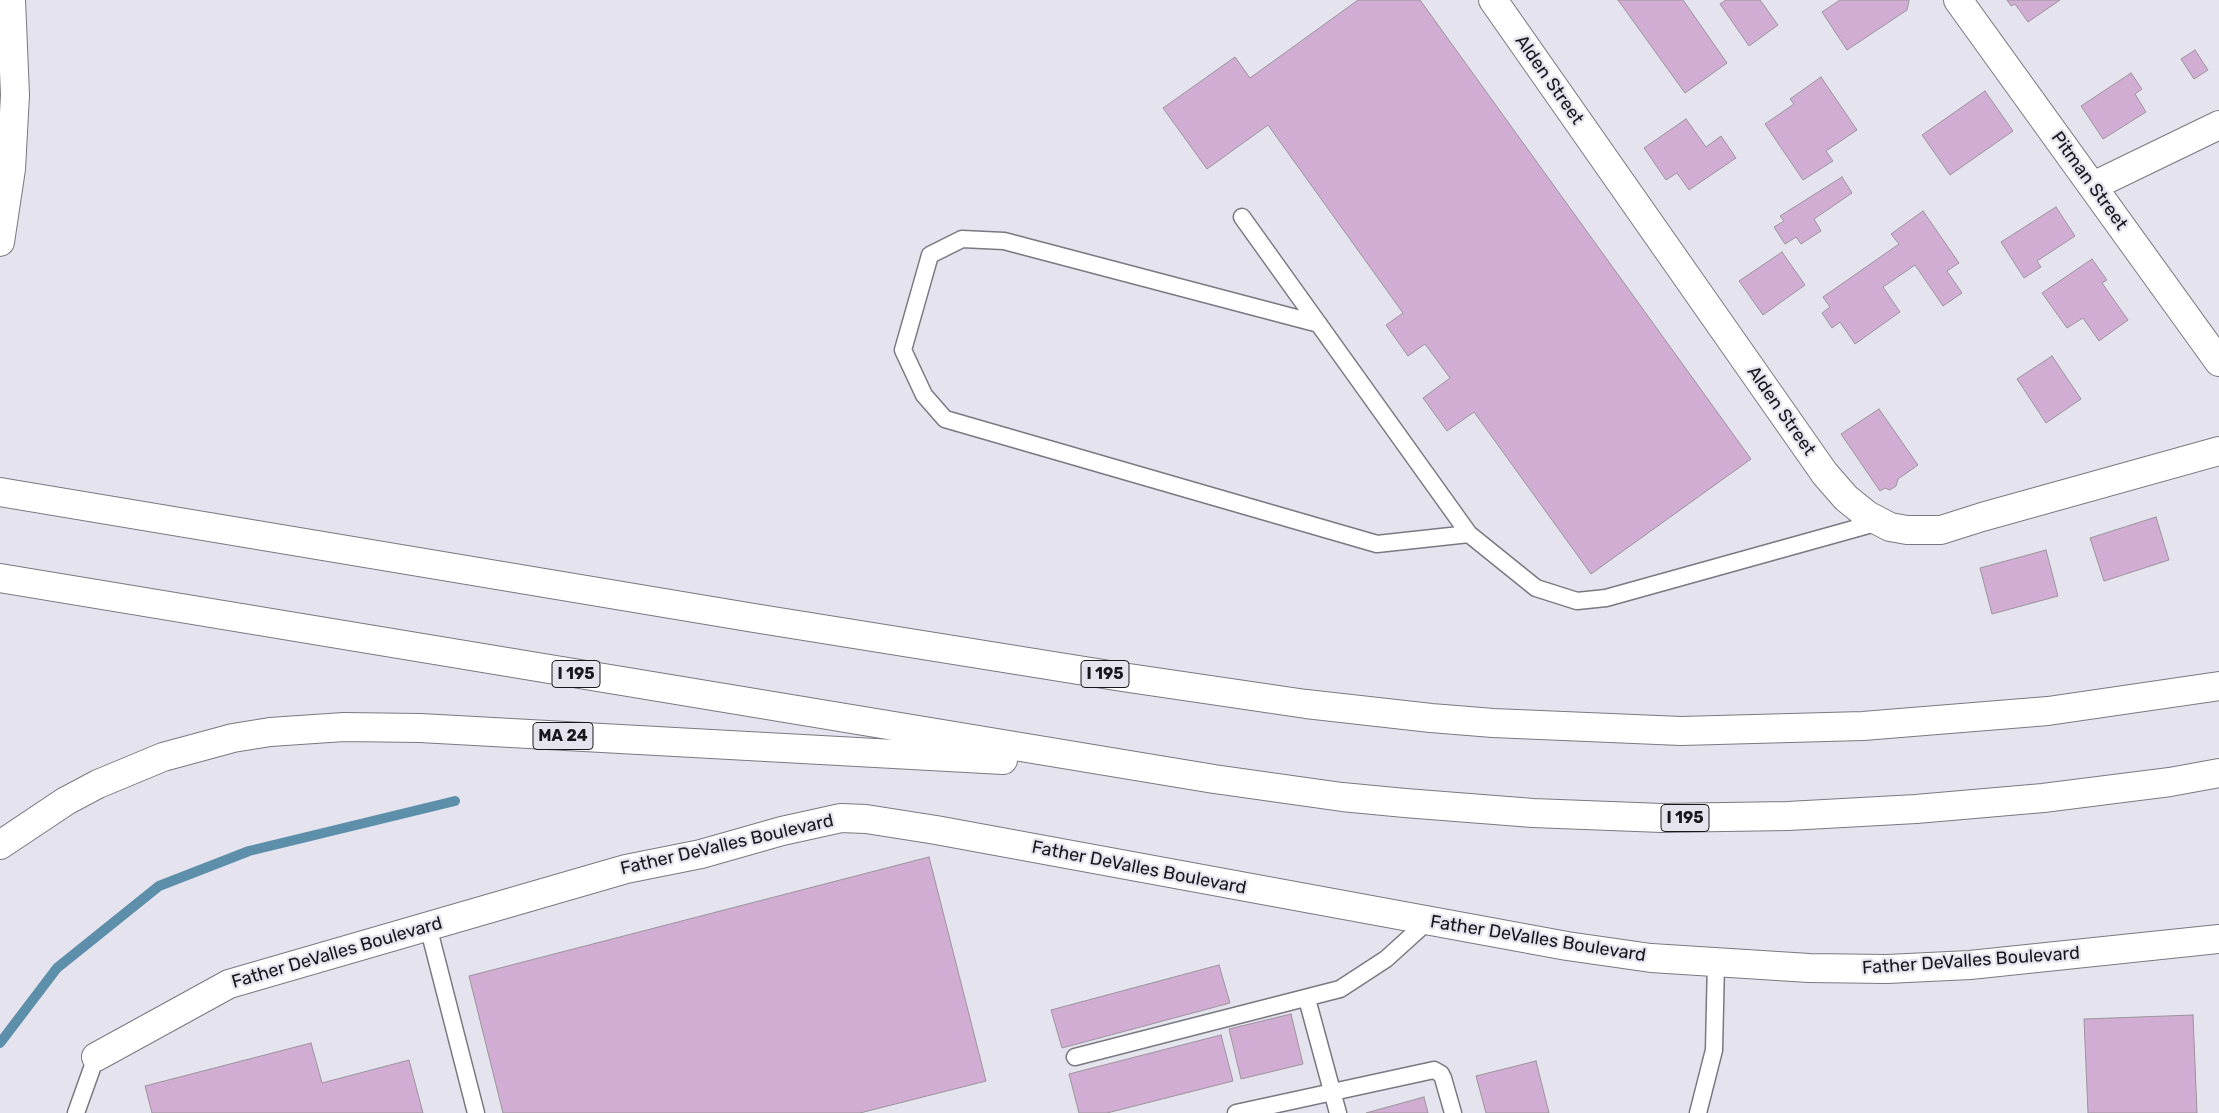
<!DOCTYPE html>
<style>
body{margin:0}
canvas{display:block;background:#e5e3ed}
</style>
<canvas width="2219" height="1113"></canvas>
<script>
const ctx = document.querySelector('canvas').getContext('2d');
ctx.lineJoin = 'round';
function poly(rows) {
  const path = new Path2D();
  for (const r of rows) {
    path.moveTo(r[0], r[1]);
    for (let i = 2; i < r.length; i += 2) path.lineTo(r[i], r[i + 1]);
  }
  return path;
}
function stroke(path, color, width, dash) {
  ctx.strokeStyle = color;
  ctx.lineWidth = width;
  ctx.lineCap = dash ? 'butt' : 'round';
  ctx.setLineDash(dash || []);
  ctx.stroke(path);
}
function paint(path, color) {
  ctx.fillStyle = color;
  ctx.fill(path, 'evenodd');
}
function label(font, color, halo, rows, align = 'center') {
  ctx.font = font + ' Rubik,sans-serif';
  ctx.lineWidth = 4.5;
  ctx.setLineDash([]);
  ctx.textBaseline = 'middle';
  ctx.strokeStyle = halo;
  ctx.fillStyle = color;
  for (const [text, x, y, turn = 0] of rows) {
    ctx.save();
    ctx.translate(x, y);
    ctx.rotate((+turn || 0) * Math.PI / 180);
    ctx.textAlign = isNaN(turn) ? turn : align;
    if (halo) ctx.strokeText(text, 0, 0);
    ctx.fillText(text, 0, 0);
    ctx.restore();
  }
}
const stream = poly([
 [0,1043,57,968,159,886,249,851,455,801]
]);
const building = poly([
 [1358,0,1420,0,1751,459,1591,574,1474,412,1447,431,1423,398,1450,378,1425,344,1408,356,1386,325,1403,313,1268,125,1207,169,1163,108,1235,57,1250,78,1358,0],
 [1618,0,1683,0,1727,63,1685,93,1618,0],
 [1726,0,1760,0,1778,25,1749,46,1720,4,1726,0],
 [1840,0,1909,0,1909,1,1907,10,1847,50,1822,12,1840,0],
 [2007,0,2060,0,2028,22,2015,4,2011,6,2007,0],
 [2195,50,2208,70,2194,79,2181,59,2195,50],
 [2131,73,2142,89,2135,94,2146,112,2103,139,2081,106,2131,73],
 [1821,77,1857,130,1826,151,1833,161,1803,180,1765,124,1794,104,1790,99,1821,77],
 [1985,91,2013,131,1950,175,1922,135,1985,91],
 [1686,119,1706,147,1721,136,1736,158,1689,190,1677,173,1666,180,1644,148,1686,119],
 [1842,177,1852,193,1814,219,1821,231,1801,244,1796,237,1785,244,1774,227,1784,221,1780,216,1842,177],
 [2056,207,2075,236,2037,261,2041,267,2024,278,2001,242,2056,207],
 [1923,211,1959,263,1947,271,1962,293,1943,306,1915,265,1883,287,1900,312,1855,344,1840,322,1832,328,1822,313,1830,307,1823,297,1899,244,1891,234,1923,211],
 [1782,252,1805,285,1763,315,1739,281,1782,252],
 [2092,259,2107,280,2102,283,2128,320,2099,341,2083,318,2067,328,2042,293,2092,259],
 [2052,356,2081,399,2046,423,2017,379,2052,356],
 [1879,409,1918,465,1898,479,1896,486,1890,490,1885,488,1880,491,1841,434,1879,409],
 [2156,517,2169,560,2104,581,2090,538,2156,517],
 [2046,550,2058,596,1992,614,1980,568,2046,550],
 [929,857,986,1081,860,1113,503,1113,469,976,929,857],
 [1219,965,1230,1003,1062,1048,1051,1010,1219,965],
 [1291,1014,1303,1064,1241,1079,1229,1029,1291,1014],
 [2193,1015,2197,1113,2088,1113,2084,1019,2193,1015],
 [1221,1035,1233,1081,1107,1113,1079,1113,1069,1074,1221,1035],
 [311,1043,322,1083,409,1060,423,1113,152,1113,145,1086,311,1043],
 [1536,1061,1549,1113,1486,1113,1476,1076,1536,1061],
 [1424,1097,1428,1113,1366,1113,1424,1097]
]);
const service = poly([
 [1242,217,1469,534,1536,588,1577,601,1606,598,1879,522],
 [1319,324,1004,241,962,239,930,255,903,350,924,395,945,419,1377,544,1469,534],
 [428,926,476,1113],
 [1307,999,1338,1113],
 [1075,1057,1340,989,1386,959,1428,921],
 [76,1113,96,1057],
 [1236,1113,1434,1070,1441,1074,1443,1078,1453,1113],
 [1698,1113,1714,1050,1716,962]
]);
const minor = poly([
 [1493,0,1825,474,1846,498,1867,515,1890,527,1907,530,1941,530,1982,517,2219,451],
 [1958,0,2219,362],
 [2093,186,2219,125],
 [96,1057,229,984,626,869,701,854,782,831,841,818,866,819,936,830,1567,946,1651,958,1809,968,1887,969,1970,965,2219,939]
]);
const motorway = poly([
 [0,242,11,169,15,95,11,0],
 [0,492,754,618,1122,677,1306,704,1431,718,1493,723,1681,731,1863,726,2048,711,2219,686],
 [0,578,1214,779,1342,797,1405,803,1533,813,1662,818,1788,816,1916,809,2043,798,2170,782,2219,773],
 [0,845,66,801,98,784,163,757,233,738,270,732,344,727,420,728,1003,760]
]);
const shields = [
 [576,674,48],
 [1105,674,48],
 [563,736,60],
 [1685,818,48]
];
const shieldNames = [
 ["I 195",576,674],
 ["I 195",1105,674],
 ["MA 24",563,736],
 ["I 195",1685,818]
];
const streetNames = [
 ["Alden Street",1549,80,55],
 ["Pitman Street",2089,181,54],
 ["Alden Street",1781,411,55],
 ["Father DeValles Boulevard",727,845,-13],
 ["Father DeValles Boulevard",1139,868,11],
 ["Father DeValles Boulevard",1538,939,9],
 ["Father DeValles Boulevard",337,953,-16],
 ["Father DeValles Boulevard",1971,961,-4]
];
stroke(stream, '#5d8faa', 10);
paint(building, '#d1add4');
stroke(building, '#9a949b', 1);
stroke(service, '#7a7881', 19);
stroke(minor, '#7a7881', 30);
stroke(motorway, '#7a7881', 30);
stroke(service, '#fff', 16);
stroke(minor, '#fff', 28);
stroke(motorway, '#fff', 28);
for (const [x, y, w] of shields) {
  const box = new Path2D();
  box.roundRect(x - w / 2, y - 13.5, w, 27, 4);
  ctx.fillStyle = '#e5e3ed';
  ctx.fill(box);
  stroke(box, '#18171b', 1);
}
label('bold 16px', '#18171b', null, shieldNames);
label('18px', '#18171b', '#e5e3ed', streetNames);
</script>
